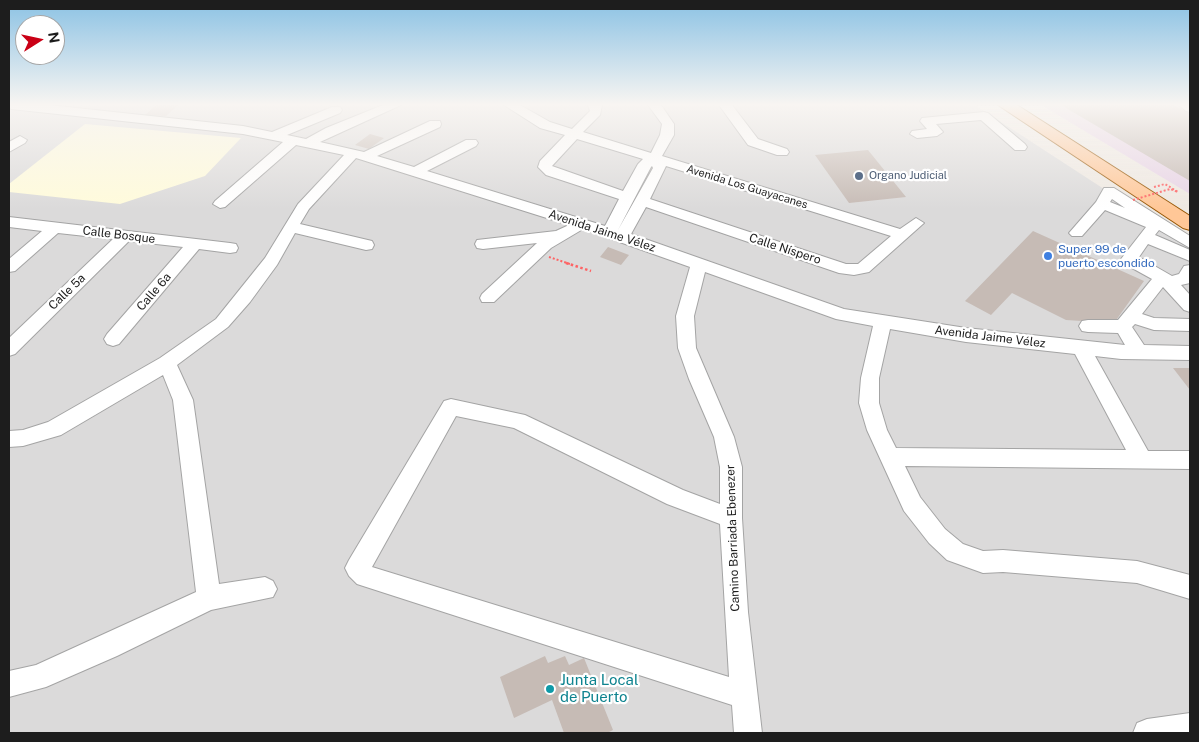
<!DOCTYPE html>
<meta charset="utf-8">
<style>
body{margin:0}
#map{position:relative;width:1199px;height:742px;overflow:hidden;background:#efe9e2;font-family:"Public Sans",sans-serif}
canvas{display:block}
.frame{position:absolute;inset:0;border:10px solid #1d1d1d;pointer-events:none}
.north{position:absolute;left:15px;top:15px;width:50px;height:50px;box-sizing:border-box;background:#fff;border:1px solid #a5a5a5;border-radius:50%;rotate:80deg;font-size:14px;font-weight:700;line-height:20px;text-align:center;color:#1d1d1d}
.north::after{content:'';display:block;margin:auto;width:18px;height:22px;background:#ca0016;clip-path:polygon(50% 0,100% 100%,50% 72%,0 100%)}
</style>
<div id="map">
<canvas width="1199" height="742"></canvas>
<div class="frame"></div>
<div class="north">N</div>
</div>
<script>
const ctx = document.querySelector('canvas').getContext('2d');
ctx.lineJoin = 'round';
function paint(path, color) {
  ctx.fillStyle = color;
  ctx.fill(path, 'evenodd');
}
function poly(rows) {
  const path = new Path2D();
  for (const r of rows) {
    path.moveTo(r[0], r[1]);
    for (let i = 2; i < r.length; i += 2) path.lineTo(r[i], r[i + 1]);
  }
  return path;
}
function stroke(path, color, width, dash) {
  ctx.strokeStyle = color;
  ctx.lineWidth = width;
  ctx.lineCap = dash ? 'butt' : 'round';
  ctx.setLineDash(dash || []);
  ctx.stroke(path);
}
function label(font, color, halo, rows, align = 'center') {
  ctx.font = font + ' "Public Sans",sans-serif';
  ctx.lineWidth = 4.5;
  ctx.setLineDash([]);
  ctx.textBaseline = 'middle';
  ctx.strokeStyle = halo;
  ctx.fillStyle = color;
  for (const [text, x, y, turn = 0] of rows) {
    ctx.save();
    ctx.translate(x, y);
    ctx.rotate((+turn || 0) * Math.PI / 180);
    ctx.textAlign = isNaN(turn) ? turn : align;
    if (halo) ctx.strokeText(text, 0, 0);
    ctx.fillText(text, 0, 0);
    ctx.restore();
  }
}
const residential = poly([
 [9,105,975,105,1190,245,1190,733,9,733]
]);
const industrial = poly([
 [1041,105,1190,105,1190,194]
]);
const education = poly([
 [85,124,241,138,205,176,120,204,9,192,9,184]
]);
const building = poly([
 [156,105,178,105,166,116,145,115],
 [1061,105,1174,105,1190,114,1190,181],
 [370,134,384,138,369,149,355,145],
 [868,150,906,197,849,203,815,155],
 [1033,231,1144,281,1114,323,1066,320,1012,293,991,315,965,301],
 [608,247,629,255,621,265,600,257],
 [1173,368,1190,368,1190,390],
 [545,656,548,663,565,656,569,665,584,658,613,730,607,733,564,733,552,700,514,718,500,677]
]);
const pathFar1 = poly([
 [1154,187,1165,184,1178,192,1170,189],
 [549,257,570,264]
]);
const path = poly([
 [566,263,591,271]
]);
const minor = poly([
 [9,105,49,105,243,126,272,132,332,107,340,107,342,110,340,113,287,135,306,139,326,128,383,105,401,105,320,142,364,152,430,121,440,121,441,124,440,127,377,156,414,167,466,140,476,140,478,143,476,146,427,171,605,226,619,199,546,175,538,167,540,161,565,135,540,128,504,105,520,105,550,122,572,129,590,111,588,105,602,105,600,115,583,132,651,153,660,135,662,124,648,105,661,105,674,124,674,135,662,156,900,229,916,218,924,223,869,272,854,275,839,273,646,207,631,234,844,309,966,328,1125,345,1118,333,1088,332,1082,331,1079,326,1082,321,1088,320,1118,320,1152,279,1123,263,1121,259,1146,227,1105,210,1082,236,1072,236,1069,233,1096,202,1104,188,1114,188,1190,236,1190,248,1159,230,1155,235,1190,250,1190,261,1148,244,1139,257,1172,276,1179,274,1184,266,1190,265,1190,283,1181,285,1190,295,1190,312,1184,310,1163,287,1142,314,1154,318,1190,319,1190,331,1154,330,1135,324,1132,327,1144,345,1190,346,1190,360,1121,359,1095,356,1148,451,1190,451,1190,469,905,466,920,497,945,529,963,544,983,551,1003,550,1137,561,1190,575,1190,599,1137,583,1003,572,983,573,947,560,929,543,904,511,867,430,859,403,861,378,873,326,836,319,705,272,694,316,696,348,734,437,742,467,742,518,748,612,762,733,734,733,732,705,357,584,349,576,345,568,349,560,444,401,451,399,525,415,683,490,720,504,720,467,714,437,689,379,678,348,676,316,690,267,583,229,551,248,494,302,482,302,480,298,482,294,537,243,483,249,477,248,475,244,477,240,556,231,569,225,356,158,309,209,300,224,372,241,374,245,372,249,366,250,295,233,277,265,250,302,228,327,177,365,193,400,219,584,265,577,273,581,277,589,273,597,211,610,117,656,46,687,9,697,9,671,36,665,196,592,173,400,163,375,61,435,23,446,9,447,9,431,23,430,48,422,160,358,216,319,265,258,298,204,344,155,296,145,225,207,220,208,213,204,215,201,283,142,243,134,11,109,9,105],
 [577,139,643,159,638,164,623,191,552,166,577,139],
 [652,166,653,168,618,230,651,167,652,166],
 [666,166,891,236,858,264,846,264,650,199,666,166],
 [1112,199,1125,208,1110,202,1112,199],
 [890,329,966,342,1075,354,1126,450,896,448,887,430,879,403,879,378,890,329],
 [456,416,514,428,667,504,720,524,729,677,372,567,456,416],
 [719,105,732,105,758,139,787,149,789,152,787,155,777,155,748,145,719,105],
 [1179,105,1190,105,1190,112,1186,111,1179,105],
 [984,112,988,113,1025,144,1027,147,1025,150,1015,150,981,120,936,124,943,132,937,136,917,138,910,134,912,131,927,129,920,121,922,118,984,112],
 [20,136,27,140,25,143,9,152,9,142,20,136],
 [9,217,230,243,236,244,238,248,236,252,230,253,199,249,119,344,113,346,107,344,104,339,107,334,183,247,129,241,15,354,9,356,9,338,113,239,58,233,15,271,9,272,9,259,42,231,9,227,9,217],
 [1190,713,1190,733,1133,733,1137,723,1147,719,1190,713]
]);
const major = poly([
 [998,105,1017,105,1190,216,1190,230,1183,228,998,105]
]);
const pathBridge = poly([
 [1133,200,1170,189]
]);
const markers = [
 [859,176,5,"#5c6f8a"],
 [1048,256,5,"#3f7fe0"],
 [550,689,5,"#0f9aa8"]
];
const farServicenames = [
 ["Organo Judicial",869,176]
];
const farStreetnames = [
 ["Avenida Los Guayacanes",747,187,17]
];
const streetNames = [
 ["Avenida Jaime Vélez",602,231,18],
 ["Calle Bosque",119,235,7],
 ["Calle Níspero",785,249,18],
 ["Calle 5a",67,292,-44],
 ["Calle 6a",154,292,-49],
 ["Avenida Jaime Vélez",990,337,7],
 ["Camino Barriada Ebenezer",733,538,-92]
];
const shopNames = [
 ["Super 99 de",1058,249],
 ["puerto escondido",1058,263]
];
const nearCulturenames = [
 ["Junta Local",560,680],
 ["de Puerto",560,697]
];
paint(residential, '#dbdada');
paint(industrial, '#e8d4e6');
paint(education, '#fffbdb');
paint(building, '#c6bbb5');
stroke(minor, '#a4a4a4', 2);
stroke(major, '#965400', 2);
stroke(pathFar1, '#fe6364', 2, [2, 2]);
stroke(path, '#fe6364', 2.5, [2.5, 2.5]);
paint(minor, '#fff');
paint(major, '#ffc797');
stroke(pathBridge, '#fe6364', 2, [2, 2]);
const sky = ctx.createLinearGradient(0, 0, 0, 209);
sky.addColorStop(0, '#8bc2e4');
sky.addColorStop(0.5, '#f8f5f2');
sky.addColorStop(1, '#f8f5f200');
ctx.fillStyle = sky;
ctx.fillRect(0, 0, 1199, 209);
for (const [x, y, r, color] of markers) {
  const dot = new Path2D();
  dot.arc(x, y, r, 0, 2 * Math.PI);
  ctx.fillStyle = color;
  ctx.fill(dot);
  stroke(dot, '#fff', 2);
}
label('11px', '#4e5e75', '#fff', farServicenames, 'left');
label('11px', '#1d1d1d', '#fff', farStreetnames);
label('12px', '#1d1d1d', '#fff', streetNames);
label('12px', '#366cbe', '#fff', shopNames, 'left');
label('15px', '#0d838f', '#fff', nearCulturenames, 'left');
</script>
